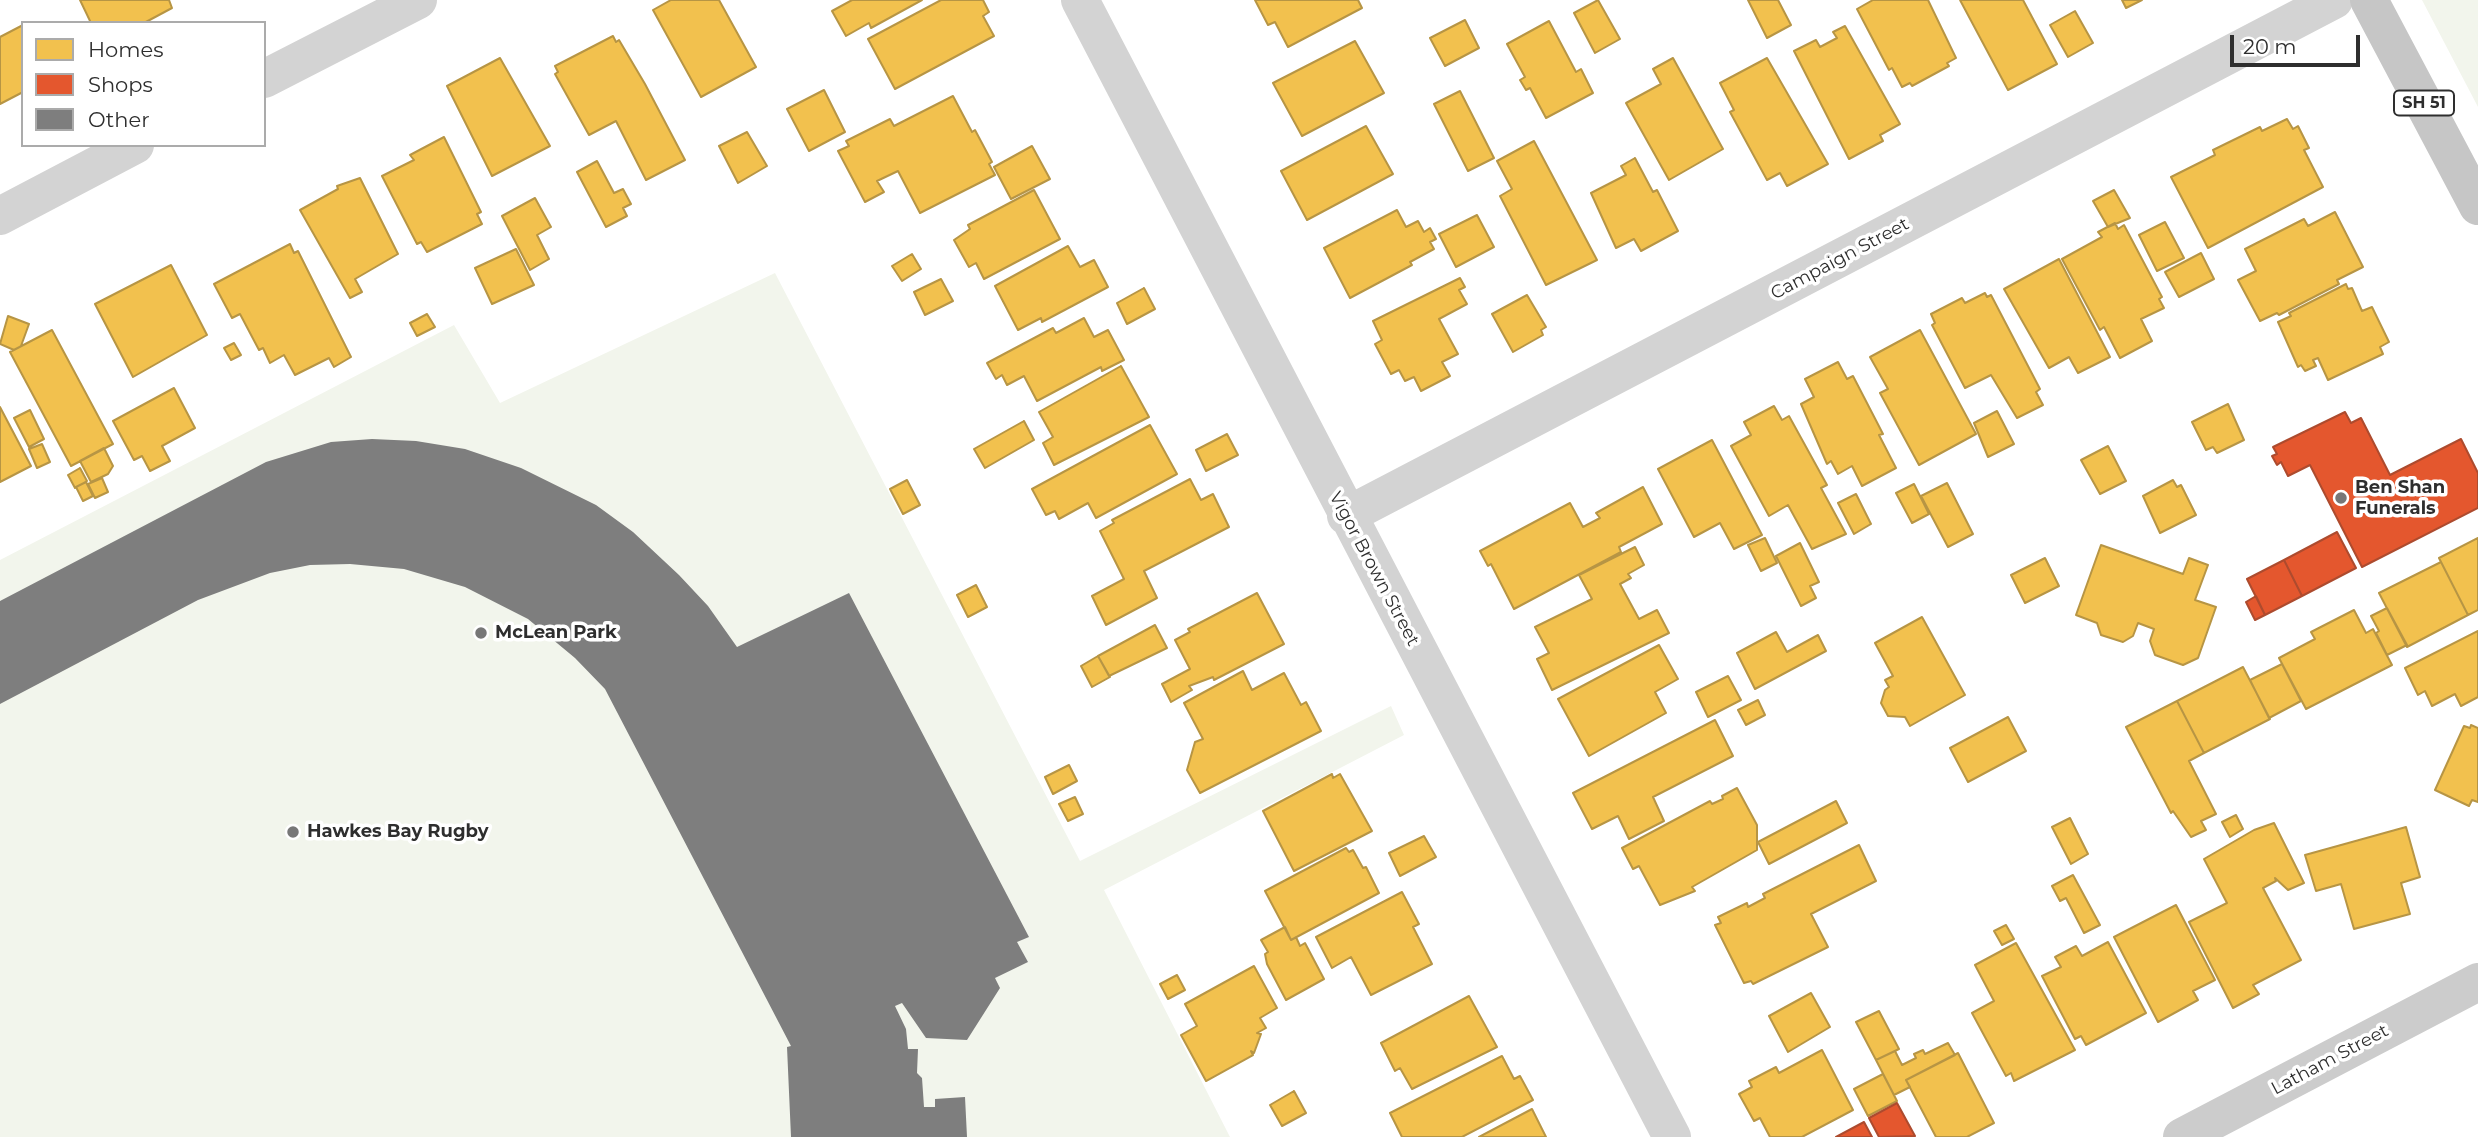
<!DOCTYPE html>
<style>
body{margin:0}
#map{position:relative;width:2478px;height:1137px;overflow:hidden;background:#fff;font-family:Montserrat,sans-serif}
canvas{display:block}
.legend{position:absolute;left:21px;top:21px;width:245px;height:126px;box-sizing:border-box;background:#fff;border:2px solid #ababab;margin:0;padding:9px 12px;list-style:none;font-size:21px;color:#2e2e2e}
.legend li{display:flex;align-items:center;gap:14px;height:35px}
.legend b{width:35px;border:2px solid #ababab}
.scale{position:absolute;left:2230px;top:35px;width:130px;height:32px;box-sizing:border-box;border:4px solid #2e2e2e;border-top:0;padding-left:9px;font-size:21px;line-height:24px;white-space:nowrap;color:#2e2e2e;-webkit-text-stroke:5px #fff;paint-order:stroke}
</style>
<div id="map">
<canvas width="2478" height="1137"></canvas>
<ul class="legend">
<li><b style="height:19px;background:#f2c14e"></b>Homes</li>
<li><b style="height:19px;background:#e4572e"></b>Shops</li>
<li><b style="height:19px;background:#7e7e7e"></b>Other</li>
</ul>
<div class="scale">20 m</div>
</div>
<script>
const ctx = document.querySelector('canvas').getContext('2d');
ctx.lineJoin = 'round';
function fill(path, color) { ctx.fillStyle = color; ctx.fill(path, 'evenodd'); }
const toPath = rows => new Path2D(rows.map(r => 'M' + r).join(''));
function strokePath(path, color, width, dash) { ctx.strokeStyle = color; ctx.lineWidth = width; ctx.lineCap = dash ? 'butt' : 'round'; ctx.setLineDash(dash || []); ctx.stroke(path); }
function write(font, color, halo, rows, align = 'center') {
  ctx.font = font + ' Montserrat,sans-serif'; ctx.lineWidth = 7; ctx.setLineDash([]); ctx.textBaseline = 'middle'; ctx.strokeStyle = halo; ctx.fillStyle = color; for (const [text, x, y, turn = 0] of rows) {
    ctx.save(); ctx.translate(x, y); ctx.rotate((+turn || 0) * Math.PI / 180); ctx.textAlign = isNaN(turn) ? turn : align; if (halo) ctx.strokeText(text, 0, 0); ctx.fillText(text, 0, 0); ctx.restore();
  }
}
const green = toPath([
 [2422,0,2478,0,2478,107],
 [775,273,1080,861,1391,706,1404,735,1104,890,1230,1137,0,1137,0,560,454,325,500,403]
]);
const homes = toPath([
 [80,0,169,0,172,8,144,23,91,23,80,0],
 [671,0,719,0,756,67,701,97,653,10,671,0],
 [852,0,922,0,871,28,869,23,846,36,832,11,852,0],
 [941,0,983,0,989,12,983,16,994,36,895,89,868,39,941,0],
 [1255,0,1358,0,1362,8,1288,47,1275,22,1268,25,1255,0],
 [1598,0,1620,39,1595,53,1574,13,1598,0],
 [1748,0,1778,0,1791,25,1767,38,1748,0],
 [1873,0,1928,0,1956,58,1947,63,1949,66,1912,86,1910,83,1902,87,1892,68,1889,70,1857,9,1873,0],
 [1960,0,2023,0,2057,64,2008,90,1960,0],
 [2122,0,2142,0,2126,8,2122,0],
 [2075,11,2093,43,2068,57,2050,25,2075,11],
 [1465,20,1479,48,1445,66,1430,38,1465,20],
 [1549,21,1576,72,1581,69,1593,93,1546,118,1530,88,1526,90,1520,80,1525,77,1507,44,1549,21],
 [23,25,23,92,0,104,0,37,23,25],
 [1845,26,1900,124,1880,135,1883,141,1849,159,1794,51,1816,40,1820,47,1837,38,1833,32,1845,26],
 [613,36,616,42,619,40,645,84,685,160,646,180,616,121,589,135,555,74,558,72,555,66,613,36],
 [1355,41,1384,93,1302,136,1273,83,1355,41],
 [500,58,550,146,492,176,447,86,500,58],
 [1673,58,1723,149,1669,180,1626,103,1661,84,1653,69,1673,58],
 [1767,58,1828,164,1787,186,1780,173,1767,180,1730,112,1734,110,1720,83,1767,58],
 [824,90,845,132,809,151,787,109,824,90],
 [1460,91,1494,158,1468,171,1434,104,1460,91],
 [953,96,972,132,975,130,992,162,989,164,995,175,920,213,898,171,877,181,884,192,865,202,838,151,849,146,846,141,890,119,894,126,953,96],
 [2287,119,2293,129,2298,126,2309,148,2304,150,2323,187,2208,248,2171,177,2215,155,2213,150,2260,127,2262,131,2287,119],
 [1366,126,1393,174,1307,220,1281,171,1366,126],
 [747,132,767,166,738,183,719,146,747,132],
 [444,137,481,212,477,214,482,224,427,252,421,242,417,244,382,176,414,160,410,155,444,137],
 [1534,141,1597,260,1546,285,1500,196,1512,189,1497,161,1534,141],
 [1032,146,1050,179,1011,199,994,167,1032,146],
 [1635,158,1653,192,1657,190,1678,231,1641,251,1634,239,1616,248,1591,193,1626,175,1621,166,1635,158],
 [597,161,614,193,623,189,631,204,623,208,627,216,606,227,577,172,597,161],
 [360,178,398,254,355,279,362,292,350,298,300,210,338,189,337,186,360,178],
 [1034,190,1060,239,984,279,976,263,969,267,954,240,970,229,968,225,1034,190],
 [2114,190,2130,218,2108,227,2093,201,2114,190],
 [535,198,551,227,537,235,549,259,530,270,502,216,535,198],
 [1397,210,1406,227,1418,221,1424,232,1430,228,1436,239,1430,242,1434,249,1410,262,1412,265,1350,298,1324,248,1397,210],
 [2335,212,2363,267,2337,280,2339,284,2279,315,2277,313,2260,321,2238,280,2256,271,2245,249,2304,219,2308,226,2335,212],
 [1477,215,1494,247,1456,267,1439,234,1477,215],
 [2165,222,2184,258,2157,271,2139,235,2165,222],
 [2115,223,2118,229,2124,225,2162,297,2159,299,2164,308,2141,319,2152,341,2120,358,2104,327,2100,330,2062,259,2102,237,2098,232,2115,223],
 [290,244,294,253,298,251,351,357,334,367,329,358,295,375,284,355,270,363,263,348,259,350,240,314,232,318,214,284,290,244],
 [1068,246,1080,267,1094,260,1108,287,1042,322,1041,318,1018,330,995,286,1068,246],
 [516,249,534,285,492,304,475,268,516,249],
 [2201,253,2214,279,2179,297,2165,272,2201,253],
 [912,254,921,269,902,281,892,266,912,254],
 [2059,259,2110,357,2078,373,2069,357,2049,368,2004,289,2059,259],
 [171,265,207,335,133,377,95,304,171,265],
 [1460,278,1465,287,1459,290,1467,304,1439,319,1458,354,1442,362,1450,376,1421,391,1414,377,1405,381,1399,370,1391,374,1375,344,1382,340,1373,321,1460,278],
 [941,279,953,301,925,315,914,292,941,279],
 [2346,284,2348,289,2352,288,2362,311,2372,307,2389,342,2380,347,2383,354,2328,380,2318,358,2313,360,2316,366,2305,371,2301,365,2298,367,2278,322,2291,316,2289,313,2346,284],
 [1144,288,1155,309,1127,324,1117,303,1144,288],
 [1985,293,1987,297,1991,295,2040,389,2036,392,2043,405,2017,418,1991,375,1965,388,1932,325,1935,323,1931,314,1962,298,1965,303,1985,293],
 [1527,295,1546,327,1541,330,1543,335,1513,352,1492,314,1527,295],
 [427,314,435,327,417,336,410,323,427,314],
 [8,316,29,324,21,346,14,350,0,344,8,316],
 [1084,318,1094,337,1108,330,1124,360,1102,371,1101,367,1037,401,1024,376,1007,385,1002,375,996,379,987,363,1053,328,1056,333,1084,318],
 [52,330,113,444,71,466,10,352,52,330],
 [1920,330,1976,434,1919,465,1880,393,1888,389,1870,357,1920,330],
 [234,343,241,355,231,360,224,348,234,343],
 [1838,362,1847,379,1853,376,1883,434,1879,435,1896,468,1862,486,1852,466,1838,474,1831,461,1827,464,1801,404,1814,397,1805,379,1838,362],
 [1121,366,1149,417,1054,465,1043,443,1053,437,1039,412,1121,366],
 [174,388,195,428,162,446,170,461,150,471,142,456,134,460,113,421,174,388],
 [2228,404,2244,440,2217,453,2213,447,2206,450,2192,422,2228,404],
 [1774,406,1782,420,1789,416,1827,485,1821,488,1846,534,1812,549,1788,505,1769,516,1731,446,1751,435,1744,422,1774,406],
 [0,407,31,466,0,482,0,407],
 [30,410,44,439,29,447,14,418,30,410],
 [1997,411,2014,444,1988,457,1974,423,1997,411],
 [1024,421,1034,440,985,468,974,449,1024,421],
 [1150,425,1177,474,1096,518,1088,503,1059,519,1055,511,1046,515,1032,489,1150,425],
 [1227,434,1238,455,1206,471,1196,450,1227,434],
 [1712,440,1762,535,1734,549,1720,523,1694,537,1658,469,1712,440],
 [42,444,50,462,37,468,29,449,42,444],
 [2108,446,2126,481,2100,494,2081,460,2108,446],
 [104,448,113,466,108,474,91,482,80,461,104,448],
 [80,468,87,481,75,488,68,475,80,468],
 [102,478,108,492,95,498,88,484,102,478],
 [1190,479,1201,500,1213,494,1229,527,1144,571,1157,598,1106,625,1092,596,1124,579,1100,531,1114,523,1112,520,1190,479],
 [907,480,920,505,903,514,890,489,907,480],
 [2173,480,2177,487,2181,485,2196,515,2160,533,2143,496,2173,480],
 [86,482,93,496,83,501,76,487,86,482],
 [1947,483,1973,534,1948,547,1921,496,1947,483],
 [1914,484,1929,514,1912,523,1896,493,1914,484],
 [1643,487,1662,524,1619,547,1621,552,1514,609,1491,564,1488,566,1480,551,1570,503,1583,527,1600,518,1596,513,1643,487],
 [1856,494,1871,524,1854,534,1838,503,1856,494],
 [1765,538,1777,563,1761,571,1748,545,1765,538],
 [2478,538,2478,610,2468,615,2439,558,2478,538],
 [1800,543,1819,582,1810,586,1816,598,1801,606,1776,556,1800,543],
 [2101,545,2183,574,2189,558,2208,565,2195,600,2216,607,2198,658,2183,665,2155,655,2150,641,2154,629,2138,623,2133,636,2123,642,2101,635,2097,623,2076,615,2101,545],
 [1635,547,1644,565,1628,574,1631,578,1620,584,1639,619,1657,610,1669,633,1552,690,1537,659,1549,653,1535,627,1592,599,1579,575,1635,547],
 [2045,558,2059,586,2025,603,2011,575,2045,558],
 [2441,562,2468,615,2407,647,2379,593,2441,562],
 [976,585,987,607,968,617,957,595,976,585],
 [1257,593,1284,644,1214,680,1213,677,1189,686,1192,690,1171,702,1162,684,1190,669,1175,640,1190,632,1188,629,1257,593],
 [2387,608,2407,645,2387,655,2376,633,2379,631,2371,616,2387,608],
 [2354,610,2366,633,2373,629,2392,665,2306,709,2279,658,2315,639,2311,632,2354,610],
 [1922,617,1965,695,1910,726,1905,717,1888,716,1881,703,1885,690,1889,687,1885,680,1893,676,1875,643,1922,617],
 [1155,625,1167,648,1109,676,1098,656,1155,625],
 [2478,631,2478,697,2461,706,2455,694,2432,706,2425,691,2418,695,2405,668,2478,631],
 [1776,632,1787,652,1818,635,1826,651,1755,689,1737,653,1776,632],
 [1659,645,1678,679,1655,692,1666,713,1589,756,1558,699,1659,645],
 [1098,656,1110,677,1092,687,1081,666,1098,656],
 [2282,664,2301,701,2269,718,2250,680,2282,664],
 [2243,667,2270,719,2204,753,2177,701,2243,667],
 [1243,671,1252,690,1284,673,1301,705,1306,702,1321,731,1200,793,1187,770,1195,742,1203,739,1184,703,1243,671],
 [1728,676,1741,700,1708,717,1696,692,1728,676],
 [1758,700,1765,715,1746,725,1738,710,1758,700],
 [2177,701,2204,753,2189,761,2216,814,2201,821,2206,830,2191,837,2173,811,2171,813,2126,727,2177,701],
 [2008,717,2026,751,1968,782,1950,748,2008,717],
 [1715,720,1733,756,1653,797,1664,821,1629,839,1618,816,1592,829,1573,793,1715,720],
 [2471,725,2478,728,2478,802,2472,800,2469,806,2435,790,2464,726,2470,728,2471,725],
 [1069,765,1077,781,1053,794,1045,777,1069,765],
 [1332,774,1333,778,1340,774,1372,831,1294,871,1263,811,1332,774],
 [1737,788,1757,825,1757,850,1692,887,1695,891,1660,905,1639,866,1633,869,1622,848,1710,801,1712,804,1723,799,1722,796,1737,788],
 [1075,797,1083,814,1068,821,1059,804,1075,797],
 [1836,801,1847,823,1769,864,1758,842,1836,801],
 [2236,815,2243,829,2230,837,2222,822,2236,815],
 [2070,818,2088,854,2071,864,2052,827,2070,818],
 [2274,823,2304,883,2288,890,2275,878,2276,881,2263,888,2301,960,2253,985,2259,994,2233,1008,2189,922,2227,903,2204,859,2254,830,2274,823],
 [2406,827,2420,877,2401,883,2410,914,2354,929,2341,884,2316,891,2305,855,2406,827],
 [1424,836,1436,857,1400,876,1389,853,1424,836],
 [1859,845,1876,881,1811,914,1828,947,1753,984,1751,981,1744,983,1715,925,1721,923,1718,917,1747,903,1748,907,1765,898,1763,894,1859,845],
 [1346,848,1349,852,1353,850,1363,868,1366,867,1379,893,1291,940,1265,891,1346,848],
 [2073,875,2100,925,2084,933,2066,898,2060,901,2052,886,2073,875],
 [1402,892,1419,924,1413,927,1432,964,1371,995,1351,957,1332,968,1316,937,1402,892],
 [2176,905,2215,980,2193,991,2198,1000,2158,1022,2114,937,2176,905],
 [2006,925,2014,939,2002,945,1994,931,2006,925],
 [1285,927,1291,940,1296,937,1300,946,1305,943,1324,979,1286,1000,1267,964,1265,954,1268,952,1261,940,1285,927],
 [2108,942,2146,1013,2086,1045,2081,1036,2075,1039,2042,976,2061,967,2055,957,2076,946,2082,956,2108,942],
 [2016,943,2075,1050,2014,1081,2011,1073,2006,1076,1972,1013,1994,1001,1975,965,2016,943],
 [1254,966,1277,1008,1260,1018,1266,1028,1257,1033,1261,1034,1254,1053,1251,1051,1253,1055,1206,1081,1181,1035,1197,1026,1185,1004,1254,966],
 [1177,975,1185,990,1168,999,1160,984,1177,975],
 [1811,993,1830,1027,1788,1052,1769,1016,1811,993],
 [1469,996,1497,1047,1412,1089,1400,1068,1395,1071,1381,1043,1469,996],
 [1879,1011,1899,1049,1876,1060,1856,1022,1879,1011],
 [1948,1043,1955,1055,1906,1080,1910,1087,1894,1095,1876,1060,1895,1051,1902,1065,1916,1058,1914,1054,1923,1050,1925,1054,1948,1043],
 [1822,1050,1853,1110,1802,1137,1770,1137,1760,1118,1754,1121,1739,1094,1752,1087,1749,1081,1776,1067,1779,1073,1822,1050],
 [1958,1053,1994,1123,1967,1137,1936,1137,1906,1080,1958,1053],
 [1502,1056,1514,1079,1520,1076,1533,1100,1462,1137,1402,1137,1390,1113,1502,1056],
 [1883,1074,1897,1101,1868,1116,1854,1089,1883,1074],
 [1294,1091,1306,1113,1282,1126,1270,1105,1294,1091],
 [1532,1109,1546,1137,1479,1137,1532,1109]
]);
const shops = toPath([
 [2345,412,2351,423,2361,418,2390,475,2461,439,2478,473,2478,508,2362,567,2310,465,2288,476,2281,462,2277,465,2272,456,2277,454,2273,447,2345,412],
 [2337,532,2356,568,2302,596,2284,560,2337,532],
 [2284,560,2302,596,2265,615,2247,579,2284,560],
 [2256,596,2265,615,2255,620,2246,602,2256,596],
 [1897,1103,1915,1136,1879,1137,1869,1118,1897,1103],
 [1864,1122,1872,1137,1836,1137,1864,1122]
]);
const building = toPath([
 [372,439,416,441,465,449,521,468,596,505,633,532,679,575,708,606,737,647,849,593,1029,937,1017,942,1028,962,995,978,1000,988,967,1040,926,1038,902,1003,895,1006,906,1029,908,1049,918,1049,917,1073,922,1078,924,1107,935,1107,935,1099,965,1097,967,1137,791,1137,787,1047,791,1046,605,689,575,658,528,619,465,587,404,569,350,564,310,565,270,573,198,600,0,704,0,601,266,462,331,442]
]);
const minor = toPath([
 [1080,0,1672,1137],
 [264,79,418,0],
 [0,216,135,145],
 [1346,516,2334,0]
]);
const secondary = toPath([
 [2182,1137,2478,982]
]);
const primary = toPath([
 [2369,0,2478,206]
]);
const markers = [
 [2341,498,7,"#777"],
 [481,633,7,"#777"],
 [293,832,7,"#777"]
];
const shields = [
 [2424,103,60]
];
const shieldNames = [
 ["SH 51",2424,103]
];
const streetNames = [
 ["Campaign Street",1840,259,-28],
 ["Vigor Brown Street",1374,569,62],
 ["Latham Street",2330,1060,-28]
];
const poiNames = [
 ["Ben Shan",2355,488],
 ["Funerals",2355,509],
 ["McLean Park",495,633],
 ["Hawkes Bay Rugby",307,832]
];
fill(green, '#f2f5ec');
fill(homes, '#f2c14e');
strokePath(homes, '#b79544', 2);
fill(shops, '#e4572e');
strokePath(shops, '#ad4b2e', 2);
fill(building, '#7e7e7e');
strokePath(minor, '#d3d3d3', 38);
strokePath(secondary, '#ccc', 38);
strokePath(primary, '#c6c6c6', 38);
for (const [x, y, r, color] of markers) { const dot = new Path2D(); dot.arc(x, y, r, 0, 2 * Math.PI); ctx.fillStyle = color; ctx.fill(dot); strokePath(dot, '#fff', 2.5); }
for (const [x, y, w] of shields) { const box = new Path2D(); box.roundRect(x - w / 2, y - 12.5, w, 25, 5); ctx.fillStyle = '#fff'; ctx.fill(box); strokePath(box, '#2e2e2e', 2); }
write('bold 16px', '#2e2e2e', null, shieldNames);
write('18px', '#2e2e2e', '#fff', streetNames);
write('bold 18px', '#2e2e2e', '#fff', poiNames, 'left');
</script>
